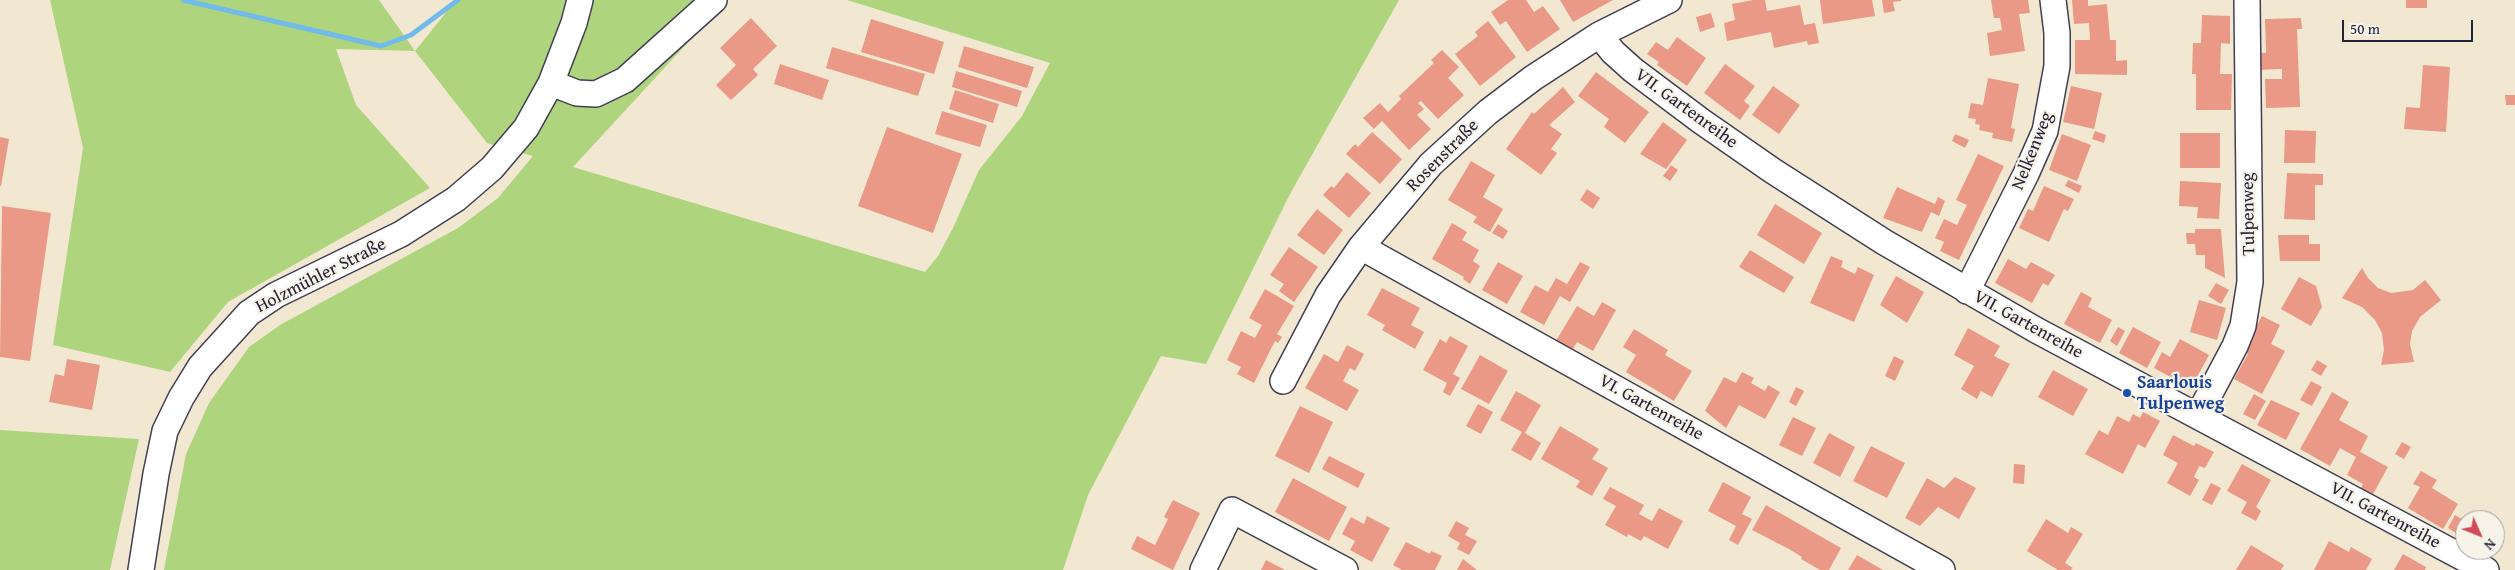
<!DOCTYPE html>
<meta charset="utf-8">
<style>
body{margin:0}
#map{position:relative;width:2515px;height:570px;overflow:hidden;background:#f2e8d2;font-family:"Gentium Book Plus",serif}
canvas{display:block}
.north{position:absolute;left:2455px;top:510px;width:50px;height:50px;box-sizing:border-box;background:#f7f3e8;border:1px solid #a29fa3;border-radius:50%;rotate:134deg;font-size:14px;font-weight:700;line-height:20px;text-align:center;color:#22223b}
.north::after{content:'';display:block;margin:auto;width:18px;height:22px;background:#d1495b;clip-path:polygon(50% 0,100% 100%,50% 72%,0 100%)}
.scale{position:absolute;left:2342px;top:20px;width:131px;height:22px;box-sizing:border-box;border:2px solid #22223b;border-top:0;padding-left:6px;font-size:15px;line-height:18px;white-space:nowrap;color:#22223b;-webkit-text-stroke:4px #f7f3e8;paint-order:stroke}
</style>
<div id="map">
<canvas width="2515" height="570"></canvas>
<div class="north">N</div>
<div class="scale">50 m</div>
</div>
<script>
const ctx = document.querySelector('canvas').getContext('2d');
ctx.lineJoin = 'round';
function fill(path, color) { ctx.fillStyle = color; ctx.fill(path, 'evenodd'); }
const toPath = rows => new Path2D(rows.map(r => 'M' + r).join(''));
function strokePath(path, color, width, dash) { ctx.strokeStyle = color; ctx.lineWidth = width; ctx.lineCap = dash ? 'butt' : 'round'; ctx.setLineDash(dash || []); ctx.stroke(path); }
function write(font, color, halo, rows, align = 'center') {
  ctx.font = font + ' "Gentium Book Plus",serif'; ctx.lineWidth = 4.5; ctx.setLineDash([]); ctx.textBaseline = 'middle'; ctx.strokeStyle = halo; ctx.fillStyle = color; for (const [text, x, y, turn = 0] of rows) {
    ctx.save(); ctx.translate(x, y); ctx.rotate((+turn || 0) * Math.PI / 180); ctx.textAlign = isNaN(turn) ? turn : align; if (halo) ctx.strokeText(text, 0, 0); ctx.fillText(text, 0, 0); ctx.restore();
  }
}
const green = toPath([
 [50,0,379,0,415,51,456,0,727,0,573,167,925,272,938,256,953,228,979,170,1022,116,1050,63,847,0,1399,0,1290,194,1206,364,1161,356,1088,495,1063,570,164,570,186,454,209,403,249,347,280,325,458,228,498,198,533,156,487,143,415,51,336,49,356,105,430,188,228,302,170,372,53,345,83,148],
 [0,430,139,439,110,570,0,570]
]);
const stream = toPath([
 [183,0,381,46,411,35,458,0]
]);
const building = toPath([
 [1508,0,1526,0,1534,12,1543,6,1560,29,1527,52,1506,21,1500,25,1491,12],
 [1560,0,1613,0,1573,22],
 [1753,0,1765,0,1767,11,1800,5,1804,25,1815,23,1819,43,1808,45,1807,41,1774,48,1771,32,1727,41,1724,23,1735,20,1732,4],
 [1820,0,1872,0,1875,16,1823,24],
 [1882,0,1901,0,1901,1,1893,2,1895,11,1884,13],
 [1991,0,2028,0,2030,13,2019,14,2025,51,1990,56,1987,33,2002,30,2000,18,1994,18],
 [2072,0,2088,0,2088,6,2107,4,2110,40,2116,40,2116,61,2127,60,2127,75,2075,74,2075,40,2090,40,2089,23,2074,24],
 [2406,0,2427,0,2427,8,2406,8],
 [1711,13,1715,27,1700,32,1696,17],
 [2202,15,2230,16,2230,44,2221,43,2220,74,2232,74,2231,110,2196,110,2196,74,2192,74,2193,43,2201,43],
 [751,18,777,46,753,69,758,75,731,100,716,85,736,65,720,48],
 [2301,18,2302,29,2297,29,2300,107,2266,108,2265,79,2282,79,2282,69,2256,70,2255,53,2266,53,2265,19],
 [871,19,944,42,934,74,861,52],
 [1488,21,1516,57,1480,86,1455,54,1478,36,1475,32],
 [1677,37,1706,58,1687,86,1657,65,1659,62,1647,54,1656,42,1668,50],
 [964,46,1034,67,1027,88,958,67],
 [832,47,925,74,918,96,826,68],
 [1442,50,1459,67,1448,78,1464,95,1438,119,1421,101,1418,103,1424,109,1417,115,1431,129,1409,150,1382,121,1374,129,1363,118,1380,103,1388,112,1401,99,1399,96,1434,63,1431,60],
 [780,64,829,80,822,100,774,84],
 [1725,64,1755,86,1744,101,1750,106,1740,120,1704,93],
 [2423,65,2450,67,2446,132,2404,129,2406,107,2420,108],
 [956,71,1022,91,1017,107,952,87],
 [1596,72,1649,112,1625,143,1604,127,1609,119,1578,96],
 [1988,78,2019,84,2011,128,2015,129,2012,142,1992,138,1993,133,1979,130,1980,125,1975,124,1976,119,1968,118,1971,103,1983,105],
 [1773,86,1800,105,1779,134,1752,115],
 [2071,86,2102,93,2094,129,2063,122],
 [1563,87,1575,102,1549,125,1562,134,1551,149,1557,153,1541,175,1506,149,1532,112,1534,114],
 [955,90,999,104,993,123,949,109],
 [2505,95,2515,95,2515,105,2506,105],
 [942,111,987,125,980,147,935,134],
 [1663,122,1687,140,1666,169,1640,154],
 [887,127,962,154,933,233,858,206],
 [2285,130,2316,131,2315,163,2284,163],
 [2095,131,2106,135,2104,143,2092,139],
 [1372,132,1402,159,1380,184,1346,154,1355,144,1358,147],
 [2180,133,2220,133,2220,168,2180,168],
 [1955,134,1969,140,1965,148,1952,141],
 [2062,134,2091,145,2077,181,2049,170],
 [0,137,9,139,1,186,0,186],
 [1978,154,2004,166,1959,260,1940,251,1944,242,1935,238,1944,219,1957,225,1967,205,1956,200],
 [1471,161,1495,175,1483,197,1503,209,1490,232,1473,222,1477,217,1448,200],
 [1671,165,1678,170,1670,181,1663,176],
 [1347,172,1371,193,1349,218,1323,195,1331,186,1334,188],
 [2287,173,2323,174,2323,185,2315,185,2315,220,2284,219],
 [2068,180,2082,186,2079,193,2065,186],
 [2180,181,2221,183,2219,219,2197,218,2198,207,2179,206],
 [2044,186,2074,199,2068,211,2064,209,2049,242,2019,228,2028,209,2033,211],
 [1897,187,1935,204,1938,197,1945,201,1939,216,1931,212,1922,232,1883,218],
 [1587,189,1600,198,1593,209,1580,200],
 [1775,204,1822,233,1804,264,1757,235],
 [2,206,51,213,30,361,0,357],
 [1317,209,1343,230,1324,255,1297,235],
 [1452,223,1467,232,1462,240,1479,250,1473,261,1480,266,1470,284,1463,279,1464,277,1432,259],
 [1498,224,1508,231,1503,239,1492,233],
 [2195,229,2221,229,2225,278,2205,268,2205,255,2196,255,2195,244,2187,244,2186,233,2195,233],
 [2278,235,2309,235,2309,244,2320,244,2320,261,2280,261],
 [1289,247,1318,267,1294,302,1279,291,1284,284,1270,275],
 [1750,250,1794,277,1784,293,1739,267],
 [1831,256,1843,261,1841,267,1855,274,1858,267,1874,275,1854,322,1810,303],
 [2008,259,2026,269,2031,262,2055,275,2048,286,2043,283,2032,303,1995,283],
 [1498,262,1523,276,1507,304,1482,290],
 [1580,262,1590,267,1570,302,1560,296,1544,325,1520,312,1535,285,1548,292,1556,278,1567,284],
 [2362,268,2368,278,2378,288,2391,293,2413,290,2425,280,2441,300,2420,317,2412,331,2410,344,2414,362,2381,365,2384,350,2382,333,2375,320,2362,307,2342,298],
 [1896,276,1924,292,1907,323,1880,305],
 [2299,277,2316,286,2322,307,2311,326,2281,309],
 [2216,283,2229,290,2221,304,2208,296],
 [1382,288,1420,308,1411,325,1424,332,1415,349,1382,330,1385,325,1367,315],
 [1265,289,1294,306,1277,334,1282,337,1278,343,1275,341,1254,383,1237,374,1241,367,1227,360,1241,331,1255,338,1262,325,1249,318],
 [2081,292,2092,298,2088,307,2112,320,2100,343,2064,324],
 [2199,300,2226,308,2217,340,2190,332],
 [1602,302,1616,310,1593,351,1577,342,1570,354,1554,344,1577,306,1594,316],
 [2262,316,2280,325,2271,344,2285,351,2262,394,2234,379,2248,354,2243,351],
 [2118,327,2125,331,2117,346,2110,341],
 [2133,327,2161,342,2147,368,2119,353],
 [1968,328,2000,346,1994,356,2010,364,1992,397,1981,391,1977,399,1961,389,1974,366,1954,355],
 [1634,329,1668,350,1665,355,1692,371,1674,401,1626,372,1636,355,1623,347],
 [1450,336,1468,346,1453,374,1460,378,1450,396,1443,392,1447,383,1423,370,1440,339,1446,343],
 [2180,339,2209,355,2191,388,2154,368,2162,352,2170,357],
 [1347,345,1364,354,1355,371,1350,368,1343,381,1359,390,1347,411,1305,388,1324,354,1338,362],
 [1480,355,1508,371,1489,404,1461,389],
 [1894,356,1904,361,1895,381,1885,376],
 [67,359,100,365,92,410,49,402,55,374,64,376],
 [2317,360,2327,366,2321,376,2311,370],
 [2053,370,2088,389,2073,416,2038,397],
 [1742,372,1754,378,1751,383,1765,391,1768,385,1780,392,1765,419,1739,405,1726,428,1705,411,1724,377,1736,383],
 [2311,381,2322,387,2312,406,2300,400],
 [1796,387,1804,391,1796,406,1789,402],
 [1516,391,1541,405,1525,433,1541,443,1531,461,1511,450,1522,432,1500,420],
 [2332,392,2349,402,2339,420,2368,436,2360,452,2388,467,2373,494,2361,488,2363,484,2347,475,2356,457,2340,448,2330,466,2300,449],
 [2254,394,2266,401,2255,420,2243,414],
 [2271,400,2300,413,2286,440,2257,425],
 [1478,404,1493,412,1481,434,1466,426],
 [1300,406,1333,422,1309,473,1275,456],
 [2143,412,2160,421,2145,448,2138,444,2123,474,2085,454,2099,430,2108,435,2117,416,2129,422,2133,414,2140,418],
 [1793,417,1816,428,1802,456,1779,445],
 [1560,426,1599,449,1592,459,1608,468,1592,496,1576,487,1580,481,1541,459],
 [1829,433,1855,447,1840,477,1813,463],
 [2173,435,2194,446,2196,443,2214,452,2205,468,2199,466,2194,477,2199,480,2190,496,2167,483,2178,463,2163,455],
 [2402,442,2411,447,2404,459,2395,454],
 [1871,446,1905,463,1887,498,1853,481],
 [1329,456,1365,474,1358,488,1322,469],
 [2014,464,2025,465,2024,484,2013,483],
 [2242,464,2271,480,2256,507,2261,511,2256,521,2241,513,2247,502,2227,491],
 [2421,471,2437,480,2432,488,2458,504,2443,529,2408,508,2420,487,2413,484],
 [1955,477,1976,488,1959,519,1938,507,1920,526,1905,518,1927,478,1944,488],
 [1293,478,1347,507,1329,541,1275,512],
 [1723,482,1751,497,1742,514,1752,519,1738,545,1729,540,1736,526,1708,511],
 [2211,483,2221,488,2212,505,2202,500],
 [1610,487,1644,505,1639,514,1652,521,1659,508,1683,521,1668,549,1644,536,1641,541,1628,534,1627,537,1605,525,1616,506,1603,499],
 [1173,500,1200,513,1173,570,1131,549,1137,536,1155,545,1168,519,1164,517],
 [1766,505,1841,548,1829,570,1820,570,1801,559,1802,557,1789,549,1752,530],
 [2455,515,2465,521,2464,538,2448,528],
 [1367,516,1390,528,1372,562,1350,550,1355,541,1342,534,1351,517,1364,524],
 [2046,519,2068,533,2071,527,2083,534,2065,563,2073,568,2071,570,2058,570,2027,551],
 [1456,521,1469,528,1465,535,1477,541,1469,555,1457,549,1460,543,1448,536],
 [2329,541,2349,552,2351,547,2372,559,2366,570,2314,570],
 [1406,542,1430,554,1431,551,1442,556,1435,570,1402,570,1393,565],
 [2251,545,2284,565,2281,570,2236,570],
 [2403,554,2426,567,2425,570,2394,570],
 [1857,555,1883,570,1848,570],
 [1463,559,1477,570,1457,570],
 [1266,560,1285,570,1261,570]
]);
const minor = toPath([
 [1599,35,1613,52,1633,70,1701,121,1773,171,1884,242,2036,330,2486,570],
 [551,83,577,93,596,94,625,80,714,0],
 [1361,247,1942,570],
 [1967,291,2026,174,2045,131,2057,66,2057,33,2053,0],
 [1283,381,1328,295,1361,247,1431,164,1488,112,1533,78,1599,35,1669,0],
 [2198,416,2235,346,2243,326,2250,282,2247,0],
 [141,570,156,474,165,431,181,398,200,367,249,313,276,295,401,234,456,199,492,168,526,128,551,83,574,23,580,0],
 [1203,570,1232,510,1345,570]
]);
const markers = [
 [2127,393,5,"#1a4fb4"]
];
const streetNames = [
 ["VII. Gartenreihe",1686,109,36],
 ["Nelkenweg",2033,151,-68],
 ["Rosenstraße",1443,156,-45],
 ["Tulpenweg",2249,214,-91],
 ["Holzmühler Straße",321,276,-27],
 ["VII. Gartenreihe",2028,325,29],
 ["VI. Gartenreihe",1651,408,29],
 ["VII. Gartenreihe",2385,516,28]
];
const transitNames = [
 ["Saarlouis",2137,383],
 ["Tulpenweg",2137,404]
];
fill(green, '#aed47e');
strokePath(stream, '#71bae9', 5);
fill(building, '#e99986');
strokePath(minor, '#414052', 28);
strokePath(minor, '#fff', 25);
for (const [x, y, r, color] of markers) { const dot = new Path2D(); dot.arc(x, y, r, 0, 2 * Math.PI); ctx.fillStyle = color; ctx.fill(dot); strokePath(dot, '#f7f3e8', 2); }
write('18px', '#22223b', '#f7f3e8', streetNames);
write('bold 18px', '#164399', '#f7f3e8', transitNames, 'left');
</script>
